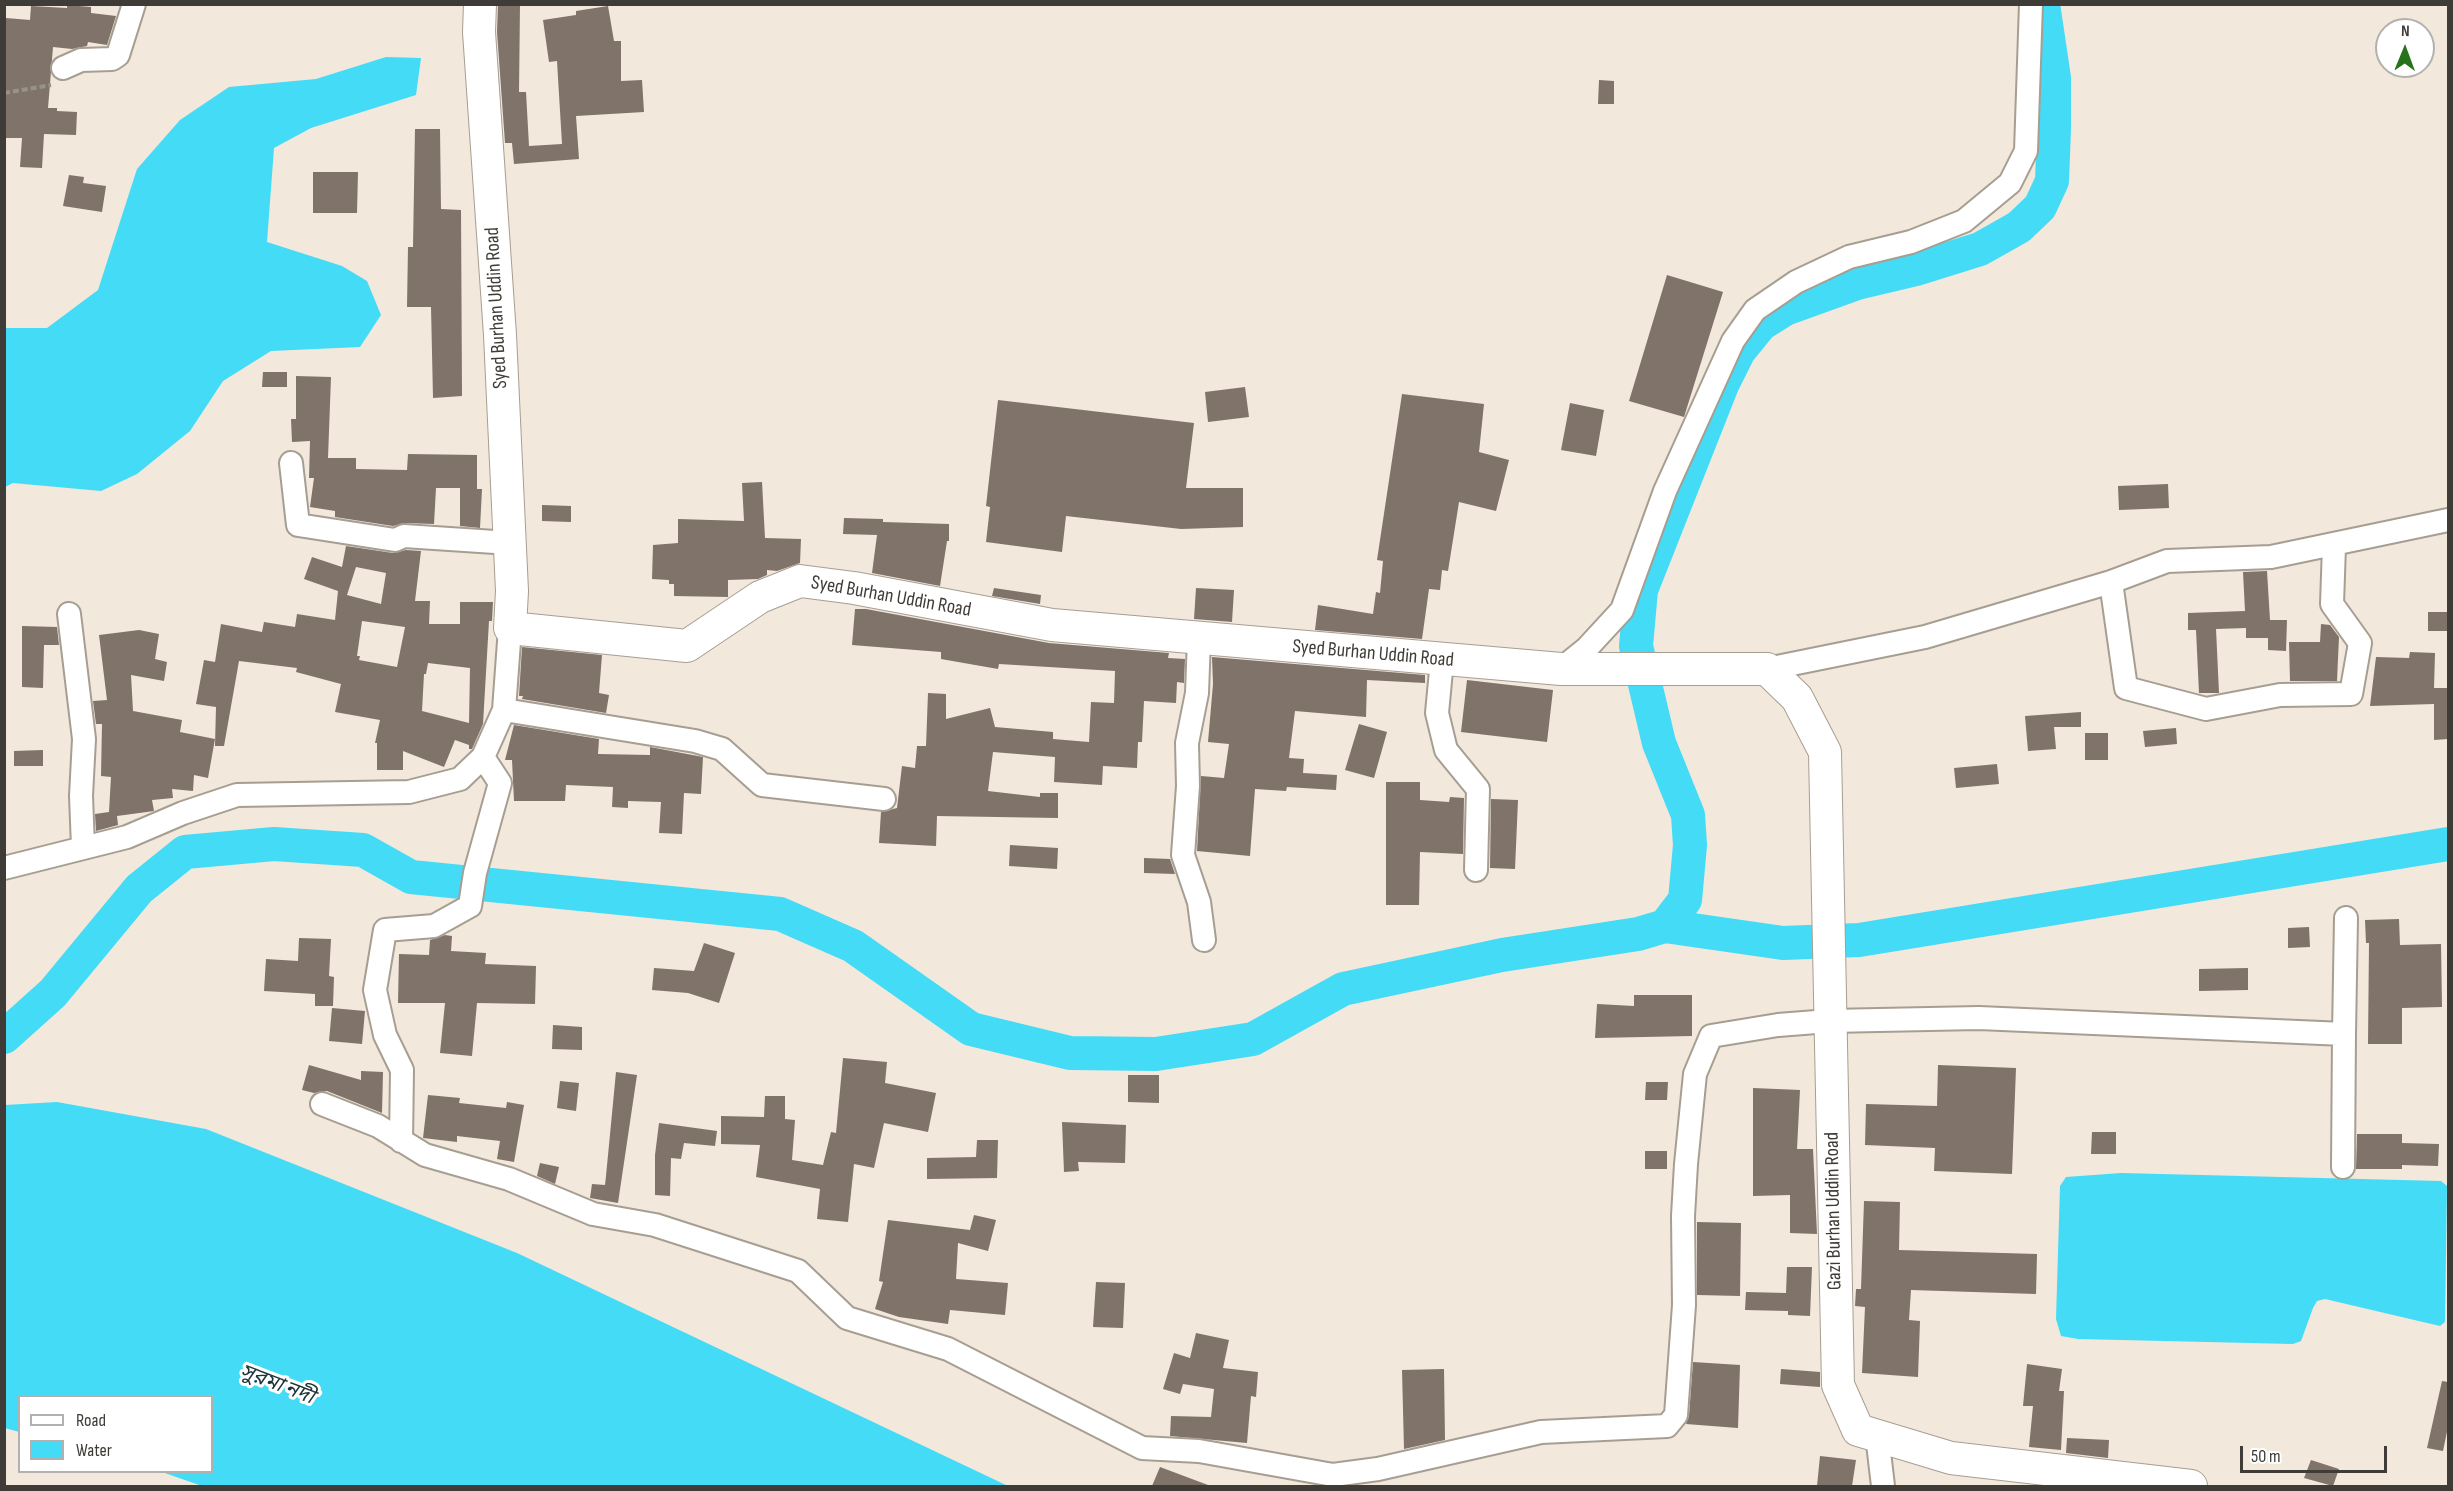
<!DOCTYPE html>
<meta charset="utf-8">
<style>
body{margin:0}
#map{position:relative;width:2453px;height:1491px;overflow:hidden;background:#f2e8db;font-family:"Sofia Sans Condensed",sans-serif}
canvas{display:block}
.frame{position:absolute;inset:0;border:6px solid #3f3b36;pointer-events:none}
.legend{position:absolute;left:18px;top:1395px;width:195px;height:78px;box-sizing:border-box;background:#fff;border:2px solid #b2b1af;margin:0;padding:8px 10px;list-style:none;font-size:18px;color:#3f3b36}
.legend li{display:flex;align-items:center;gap:12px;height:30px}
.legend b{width:30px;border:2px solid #b2b1af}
.north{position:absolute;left:2375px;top:18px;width:60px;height:60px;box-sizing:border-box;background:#fff;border:2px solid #b2b1af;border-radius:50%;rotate:1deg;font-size:16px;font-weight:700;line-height:24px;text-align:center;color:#3f3b36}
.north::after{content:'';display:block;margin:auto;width:21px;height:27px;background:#267319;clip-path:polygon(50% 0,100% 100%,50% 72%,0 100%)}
.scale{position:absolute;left:2240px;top:1446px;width:147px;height:27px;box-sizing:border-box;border:3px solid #3f3b36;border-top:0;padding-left:8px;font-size:18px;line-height:21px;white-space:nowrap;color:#3f3b36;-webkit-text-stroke:4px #fff;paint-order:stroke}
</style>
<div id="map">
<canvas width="2453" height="1491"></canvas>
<div class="frame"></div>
<ul class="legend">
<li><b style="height:8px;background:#fff"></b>Road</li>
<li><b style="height:16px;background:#43dbf6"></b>Water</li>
</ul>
<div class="north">N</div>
<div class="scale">50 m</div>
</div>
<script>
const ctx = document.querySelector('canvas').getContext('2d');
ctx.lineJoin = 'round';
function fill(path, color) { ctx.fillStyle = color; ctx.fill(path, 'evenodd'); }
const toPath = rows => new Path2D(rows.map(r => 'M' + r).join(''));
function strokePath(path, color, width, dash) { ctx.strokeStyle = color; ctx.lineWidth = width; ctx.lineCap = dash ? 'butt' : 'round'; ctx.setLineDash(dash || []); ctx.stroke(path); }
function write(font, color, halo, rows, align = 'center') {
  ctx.font = font + ' "Sofia Sans Condensed","Noto Sans Bengali",sans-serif'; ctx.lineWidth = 6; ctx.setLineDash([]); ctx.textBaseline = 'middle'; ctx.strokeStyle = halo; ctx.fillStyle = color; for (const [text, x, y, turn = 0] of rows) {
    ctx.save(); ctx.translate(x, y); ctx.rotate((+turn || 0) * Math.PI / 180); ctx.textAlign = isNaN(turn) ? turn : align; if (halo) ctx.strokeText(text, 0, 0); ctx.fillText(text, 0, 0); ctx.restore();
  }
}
const water = toPath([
 [386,57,421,58,416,95,311,128,274,148,267,242,342,266,367,281,381,315,360,347,271,351,223,381,190,431,137,474,101,491,13,483,5,487,5,328,47,328,98,290,137,169,180,120,229,87,316,79],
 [57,1102,206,1129,517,1253,1008,1486,202,1486,162,1472,212,1472,212,1396,20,1396,19,1432,5,1428,5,1105],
 [2121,1173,2441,1181,2447,1186,2445,1322,2440,1326,2325,1299,2317,1301,2313,1308,2301,1341,2293,1344,2078,1339,2061,1336,2056,1319,2060,1186,2066,1177]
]);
const river = toPath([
 [1665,926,1783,943,1859,940,2448,844],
 [4,1037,53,993,139,889,185,852,274,844,363,850,411,877,780,914,853,946,971,1029,1070,1053,1156,1054,1253,1039,1343,989,1502,955,1638,934,1665,926,1685,900,1690,845,1688,815,1659,743,1636,646,1641,590,1722,385,1739,351,1761,324,1785,309,1857,283,1916,269,1980,249,2019,227,2040,207,2052,181,2054,129,2054,78,2043,4]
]);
const building = toPath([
 [498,4,520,4,519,92,526,92,529,146,562,144,557,61,549,62,543,20,576,15,576,11,608,6,614,41,621,41,621,81,642,80,644,112,576,116,579,159,514,164,512,143,505,143,497,32],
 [67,5,91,7,91,13,116,16,107,45,88,42,87,46,72,49,53,47,48,108,57,108,57,111,77,112,76,135,44,134,42,168,20,167,22,138,4,138,6,18,30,20,31,6,67,8],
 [1599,80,1614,81,1614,104,1598,104],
 [415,129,440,129,441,209,461,210,462,396,433,398,431,307,407,307,408,247,413,247],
 [313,172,358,172,357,213,313,213],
 [69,175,84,177,83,183,106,186,102,212,63,206],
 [1667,275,1723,292,1684,417,1629,401],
 [263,372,287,372,287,387,262,387],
 [296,376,331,377,328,458,356,458,356,469,407,470,408,454,477,455,477,489,482,489,480,528,460,526,460,488,436,488,434,524,405,523,393,526,335,517,335,511,310,507,314,478,309,478,310,441,292,442,291,419,296,419],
 [1245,387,1249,417,1208,422,1205,392],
 [1402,394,1484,404,1479,452,1509,460,1496,511,1459,502,1448,571,1442,570,1440,590,1429,589,1422,639,1315,630,1318,605,1373,614,1376,592,1380,593,1383,561,1377,560],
 [998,400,1194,423,1186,488,1243,488,1243,527,1181,529,1066,516,1062,552,986,542,990,507,986,506],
 [1570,403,1604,410,1596,456,1561,450],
 [762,482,765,538,801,539,800,563,777,571,767,570,767,575,758,579,728,580,728,597,674,596,674,584,669,584,669,580,652,579,653,545,678,543,678,519,744,521,742,483],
 [2168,484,2169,508,2119,510,2118,486],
 [542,505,571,506,571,522,542,521],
 [844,518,883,519,883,522,949,524,949,541,947,541,940,586,872,573,877,535,843,534],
 [346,546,393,553,406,550,421,551,415,601,430,601,429,624,460,624,460,602,493,602,492,621,489,621,483,724,472,749,469,749,469,745,455,740,444,767,403,751,403,770,377,770,377,743,375,743,380,720,335,712,341,684,296,672,297,668,239,661,224,746,215,746,216,707,196,704,204,660,215,662,221,624,262,632,264,622,295,627,297,614,335,620,338,591,304,579,312,557,342,567],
 [356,567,386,573,381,604,347,595],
 [362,621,405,627,397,667,359,660,360,656,357,656],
 [428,663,470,668,469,723,422,711,424,674,426,674],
 [2267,571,2270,620,2287,620,2286,651,2268,650,2268,638,2246,638,2246,628,2216,629,2219,693,2199,693,2196,630,2188,630,2188,613,2245,611,2243,572],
 [994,588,1041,595,1040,604,992,596],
 [1196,588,1234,590,1232,622,1194,619],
 [855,609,866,609,1049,643,1169,653,1168,658,1185,659,1184,683,1177,682,1176,703,1144,701,1142,742,1138,742,1137,768,1103,766,1102,785,1054,782,1055,757,993,752,988,791,1040,797,1040,793,1058,793,1058,818,937,816,936,846,879,843,881,812,897,808,902,766,915,768,917,746,926,746,928,693,946,694,946,719,990,708,995,727,1053,732,1053,739,1089,742,1091,702,1114,703,1115,671,999,664,998,669,941,659,941,652,852,645],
 [2428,612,2447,612,2448,631,2428,631],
 [2321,624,2330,625,2339,637,2337,681,2290,681,2289,642,2320,642],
 [22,626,57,627,59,645,44,645,43,688,22,687],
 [139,630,159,634,155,659,167,662,164,681,131,675,133,711,182,720,180,732,215,739,208,778,194,775,193,791,172,789,173,798,152,800,154,811,117,816,118,825,96,831,95,814,109,812,111,777,101,776,102,724,96,724,93,701,107,700,99,635],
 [522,647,602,655,599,693,609,695,606,713,522,699,523,696,519,696],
 [2410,652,2435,653,2434,688,2448,688,2448,739,2434,740,2434,704,2370,706,2376,657,2409,658],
 [1212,657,1425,675,1425,683,1367,680,1366,717,1295,711,1289,758,1304,759,1303,773,1337,775,1336,790,1287,787,1286,791,1255,789,1250,856,1197,851,1201,776,1224,778,1229,744,1208,742,1213,684],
 [1467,680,1553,690,1547,742,1461,732],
 [2081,712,2081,727,2054,727,2056,749,2028,751,2025,716],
 [1359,724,1387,732,1374,778,1345,770],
 [514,725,599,739,598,754,650,755,650,747,703,757,701,794,684,793,682,834,659,833,661,802,628,801,628,808,612,807,613,787,566,785,565,801,514,801,512,760,505,760],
 [2176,728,2177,744,2145,747,2143,731],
 [2085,733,2108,733,2108,760,2085,760],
 [43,750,43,766,14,766,14,751],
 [1997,764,1999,784,1956,788,1954,768],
 [1386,782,1420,782,1420,800,1449,802,1450,797,1464,798,1463,854,1420,852,1419,905,1386,905],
 [1491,799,1518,800,1515,869,1490,868],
 [1010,845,1058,848,1057,869,1009,866],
 [1144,858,1170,859,1175,874,1144,873],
 [2399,919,2400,945,2441,944,2442,1007,2402,1008,2402,1044,2368,1044,2369,943,2366,943,2365,920],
 [2309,927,2310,947,2288,948,2288,928],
 [445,935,452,936,451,951,486,953,485,964,536,966,535,1004,477,1003,472,1056,440,1053,445,1003,398,1003,399,954,429,955,430,940],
 [299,938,331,939,329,976,334,977,333,1006,315,1006,315,994,264,991,266,959,298,961],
 [704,943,735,953,719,1003,688,993,652,990,654,968,694,971],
 [2248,968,2248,990,2199,991,2199,969],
 [1634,995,1692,995,1692,1036,1595,1038,1597,1004,1634,1006],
 [332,1008,365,1011,362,1044,329,1041],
 [553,1025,582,1027,582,1050,552,1049],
 [843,1058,887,1062,885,1083,936,1093,928,1132,884,1123,874,1168,854,1164,848,1222,817,1219,820,1189,756,1177,760,1145,721,1144,721,1116,764,1117,765,1096,785,1096,785,1119,795,1120,792,1160,823,1165,831,1132,836,1133],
 [309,1065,361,1080,361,1071,383,1072,382,1113,327,1091,314,1093,302,1090],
 [1938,1065,2016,1068,2012,1174,1934,1171,1935,1148,1865,1145,1866,1104,1937,1106],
 [616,1072,637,1075,618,1203,590,1198,592,1184,605,1185,606,1176],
 [1128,1075,1159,1075,1159,1103,1128,1102],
 [560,1081,579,1083,576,1111,557,1108],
 [1646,1082,1668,1082,1667,1100,1645,1100],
 [1753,1088,1800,1090,1797,1149,1813,1149,1817,1234,1790,1233,1790,1195,1753,1196],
 [428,1095,460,1098,459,1103,506,1108,507,1102,524,1105,514,1162,497,1159,500,1141,457,1136,457,1142,423,1138],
 [1062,1122,1126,1125,1125,1163,1078,1162,1079,1171,1064,1172],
 [659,1123,717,1131,715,1146,684,1143,681,1159,671,1158,670,1196,655,1195,655,1155],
 [2092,1132,2116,1132,2116,1154,2091,1154],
 [2357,1134,2402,1134,2402,1143,2439,1144,2438,1166,2402,1165,2402,1169,2356,1169],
 [977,1140,998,1140,997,1178,927,1179,927,1158,976,1157],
 [1645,1151,1667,1151,1667,1169,1645,1169],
 [540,1163,559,1167,555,1184,537,1176],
 [1864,1201,1900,1202,1899,1250,2037,1254,2036,1294,1911,1290,1909,1320,1920,1321,1918,1377,1862,1373,1865,1307,1855,1306,1856,1289,1861,1289],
 [974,1215,996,1220,988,1251,958,1243,956,1279,1008,1283,1005,1315,950,1310,948,1324,899,1317,875,1309,883,1282,879,1281,888,1220,970,1230],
 [1697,1222,1741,1223,1740,1296,1697,1295],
 [1787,1267,1812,1267,1810,1316,1788,1315,1788,1311,1745,1310,1746,1292,1786,1293],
 [1096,1282,1125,1283,1123,1328,1093,1327],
 [1196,1333,1229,1340,1223,1368,1258,1372,1256,1397,1251,1396,1247,1443,1170,1436,1171,1416,1211,1417,1214,1389,1183,1384,1180,1394,1163,1389,1174,1353,1190,1358],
 [1693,1362,1740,1365,1738,1428,1686,1424,1689,1416],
 [2027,1364,2062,1369,2059,1391,2064,1391,2061,1450,2029,1447,2033,1406,2023,1406],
 [1444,1369,1445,1440,1404,1449,1402,1370],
 [1781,1369,1820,1372,1820,1387,1780,1384],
 [2442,1381,2448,1382,2448,1427,2443,1451,2427,1448],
 [2067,1438,2109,1440,2108,1458,2066,1453],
 [1820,1456,1856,1460,1852,1486,1817,1486],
 [2311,1460,2339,1469,2333,1486,2304,1478],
 [1160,1467,1208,1485,1207,1486,1152,1486]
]);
const path = toPath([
 [4,93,51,85]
]);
const street = toPath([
 [63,68,81,60,112,59,118,55,134,4],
 [291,463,298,525,395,540,404,536,510,543],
 [2111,582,2126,688,2206,709,2280,695,2351,694,2360,643,2332,604,2334,546],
 [69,614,84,739,81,796,83,847],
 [1199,639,1197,693,1187,743,1188,786,1183,855,1199,902,1204,940],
 [1442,660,1437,713,1446,750,1478,789,1476,870],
 [1561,669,1587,648,1622,610,1665,491,1733,341,1755,310,1796,282,1849,257,1911,242,1964,221,2010,183,2026,151,2031,4],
 [1767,669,1925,637,2111,582,2167,561,2271,557,2448,520],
 [504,710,695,741,722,749,762,785,884,799],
 [4,868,127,837,183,813,237,795,409,792,460,779,483,757,504,710,510,628],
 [322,1104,378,1126,425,1155,509,1179,593,1214,655,1225,798,1271,847,1318,948,1349,1142,1448,1199,1451,1333,1475,1378,1469,1541,1432,1667,1426,1676,1415,1684,1305,1683,1216,1686,1164,1695,1074,1711,1036,1778,1025,1829,1021,1979,1018,2344,1034,2346,918],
 [401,1141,402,1070,385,1035,375,990,385,930,434,926,470,906,475,873,500,783,483,757],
 [2343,1167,2344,1034],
 [1877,1435,1883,1486]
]);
const secondary = toPath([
 [480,4,479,32,500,335,512,591,510,628,687,646,760,597,800,581,854,588,1052,625,1561,669,1767,669,1797,698,1825,752,1838,1385,1858,1430,1951,1458,2191,1486]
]);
const streetNames = [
 ["Syed Burhan Uddin Road",497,308,-93],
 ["Syed Burhan Uddin Road",891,597,10],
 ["Syed Burhan Uddin Road",1373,654,5],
 ["Gazi Burhan Uddin Road",1834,1211,-91]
];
const waterNames = [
 ["সুরমা নদী",277,1385,21]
];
fill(water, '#43dbf6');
strokePath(river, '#43dbf6', 34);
fill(building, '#7f736a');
strokePath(street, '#a79e92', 26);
strokePath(secondary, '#a79e92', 34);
strokePath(path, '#999289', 4, [6, 3]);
strokePath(street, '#fff', 22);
strokePath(secondary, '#fff', 32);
write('20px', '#3f3b36', '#fff', streetNames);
write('italic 21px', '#1b3339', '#fff', waterNames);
</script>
